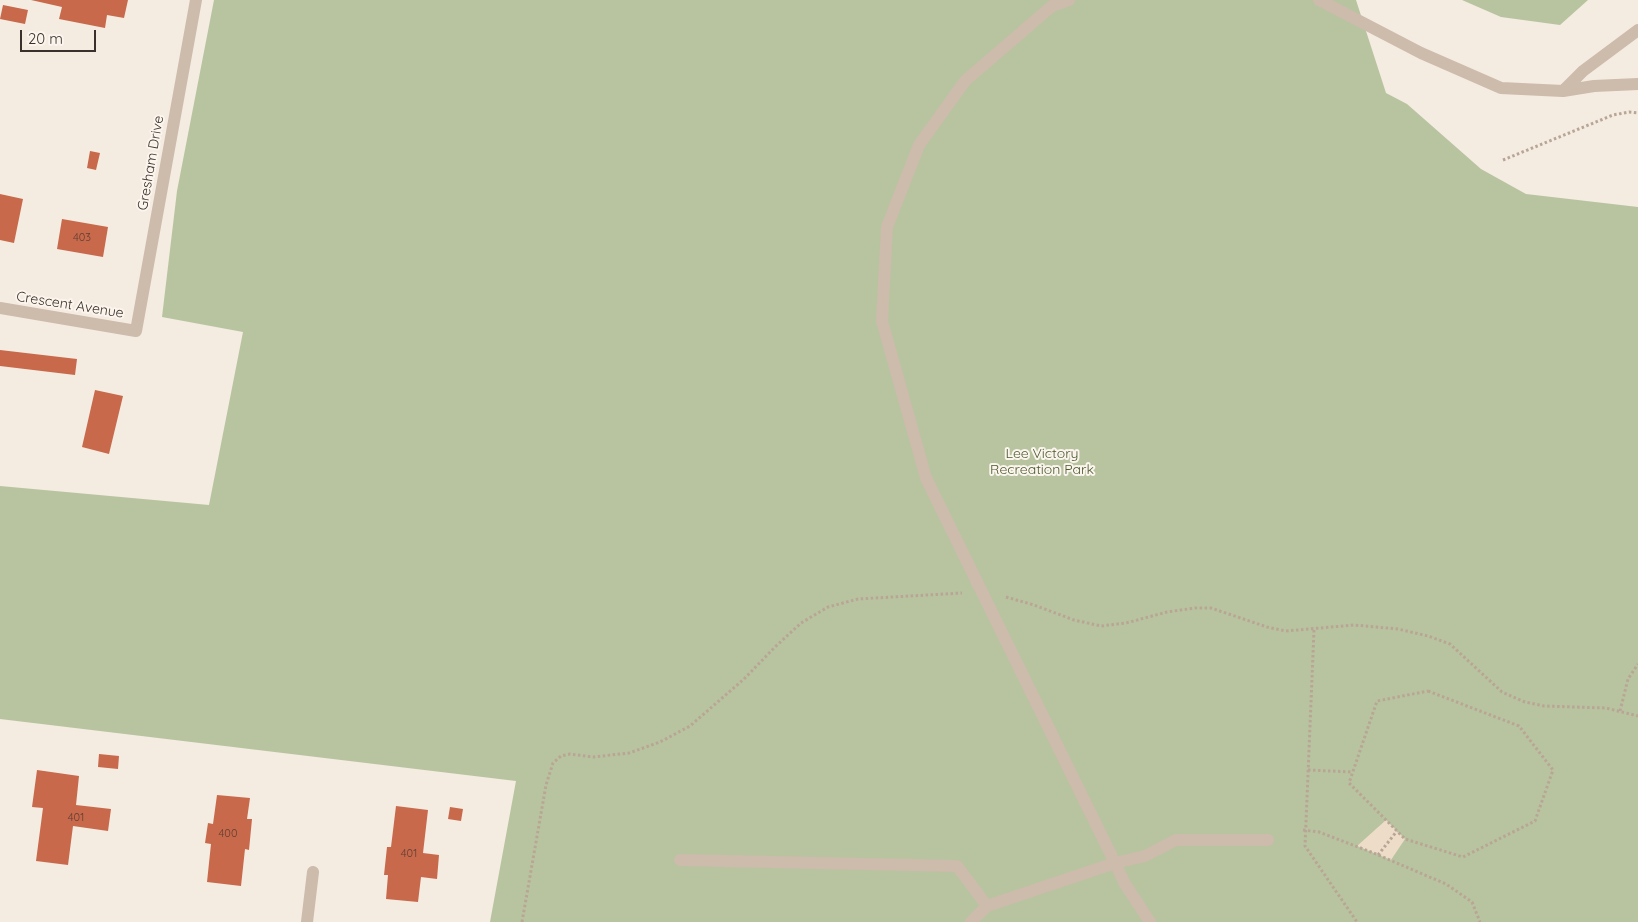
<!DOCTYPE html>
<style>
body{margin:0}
#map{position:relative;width:1638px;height:922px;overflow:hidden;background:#f4ebe1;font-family:Quicksand,sans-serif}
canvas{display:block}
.scale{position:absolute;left:20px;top:30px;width:76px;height:22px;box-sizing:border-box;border:2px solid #3b302b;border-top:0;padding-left:6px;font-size:15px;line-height:18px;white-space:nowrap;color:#3b302b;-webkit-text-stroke:4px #fbf5ee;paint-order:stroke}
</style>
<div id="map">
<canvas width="1638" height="922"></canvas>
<div class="scale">20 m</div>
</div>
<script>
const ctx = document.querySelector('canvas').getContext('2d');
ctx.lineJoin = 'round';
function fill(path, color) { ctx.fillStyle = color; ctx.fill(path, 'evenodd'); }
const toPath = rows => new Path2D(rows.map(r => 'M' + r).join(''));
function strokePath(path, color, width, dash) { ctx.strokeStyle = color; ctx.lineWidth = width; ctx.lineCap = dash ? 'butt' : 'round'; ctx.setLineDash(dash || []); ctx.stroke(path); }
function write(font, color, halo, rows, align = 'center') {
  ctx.font = font + ' Quicksand,sans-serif'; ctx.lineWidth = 4; ctx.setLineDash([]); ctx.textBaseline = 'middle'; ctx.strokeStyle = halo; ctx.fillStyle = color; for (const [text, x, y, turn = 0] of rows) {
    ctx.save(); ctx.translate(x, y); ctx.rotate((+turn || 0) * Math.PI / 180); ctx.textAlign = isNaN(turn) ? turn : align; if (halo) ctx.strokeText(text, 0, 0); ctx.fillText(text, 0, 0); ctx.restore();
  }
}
const green = toPath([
 [214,0,1356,0,1386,93,1407,104,1481,169,1526,194,1638,207,1638,922,490,922,516,781,0,719,0,486,209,505,243,332,162,317,177,191],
 [1462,0,1588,0,1560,25,1501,17]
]);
const plaza = toPath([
 [1386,820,1405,839,1391,860,1357,846]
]);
const building = toPath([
 [31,0,128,0,124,18,107,15,105,28,59,19,62,7],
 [3,5,28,10,25,24,0,19],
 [90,151,100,153,96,170,87,168],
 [0,194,23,199,14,243,0,240],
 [62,219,108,227,103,257,57,249],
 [0,350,77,359,75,375,0,366],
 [95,390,123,396,109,454,82,447],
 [99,754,119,756,118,769,98,767],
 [37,770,79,776,76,805,111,809,108,831,73,826,68,865,36,861,43,808,32,807],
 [217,795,250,798,247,819,252,819,249,850,245,849,241,886,207,882,211,844,205,843,208,823,213,824],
 [396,806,428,810,423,853,439,855,437,879,421,877,418,902,386,899,388,875,384,875,387,847,391,847],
 [450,807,463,809,461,821,448,819]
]);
const path = toPath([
 [1503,160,1613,115,1629,112,1638,113],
 [1006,597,1034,605,1074,620,1101,626,1126,623,1167,612,1195,608,1211,608,1267,627,1286,631,1354,625,1398,629,1428,636,1450,644,1502,692,1525,702,1544,706,1606,708,1638,716],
 [1314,630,1305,846,1357,922],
 [1428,691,1519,726,1553,770,1535,821,1463,857,1405,839,1349,783,1377,701,1428,691],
 [1620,711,1628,679,1638,664],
 [1308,770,1353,772],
 [1303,830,1319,832,1371,852,1446,884,1472,902,1480,922],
 [1378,855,1397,831],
 [522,922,546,785,553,763,561,756,570,754,593,757,629,753,660,742,690,726,744,679,775,647,801,623,828,607,858,599,962,593]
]);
const service = toPath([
 [1069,0,1052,6,965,81,919,145,887,227,882,321,926,478,1115,863,1145,856,1176,840,1268,840],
 [1319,0,1421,53,1501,88,1563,91,1594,86,1638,84],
 [1563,91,1583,71,1638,30],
 [680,860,957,866,987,906,1115,863,1125,884,1150,922],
 [971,922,987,906]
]);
const minor = toPath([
 [0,308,136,331,196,0],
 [307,922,313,872]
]);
const numberNames = [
 ["403",82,238],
 ["401",76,818],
 ["400",228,834],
 ["401",409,854]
];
const streetNames = [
 ["Gresham Drive",151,163,-80],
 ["Crescent Avenue",70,305,9]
];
const parkNames = [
 ["Lee Victory",1042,454],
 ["Recreation Park",1042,470]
];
fill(green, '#b8c4a0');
fill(plaza, '#ecdcc8');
fill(building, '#c8694b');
strokePath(path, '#b9a596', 3, [2.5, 2.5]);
strokePath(service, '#cdbbac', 12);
strokePath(minor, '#cdbbac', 12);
write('11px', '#5e3e33', null, numberNames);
write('14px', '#3b302b', '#fbf5ee', streetNames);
write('14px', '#4a5a2e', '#fbf5ee', parkNames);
</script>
